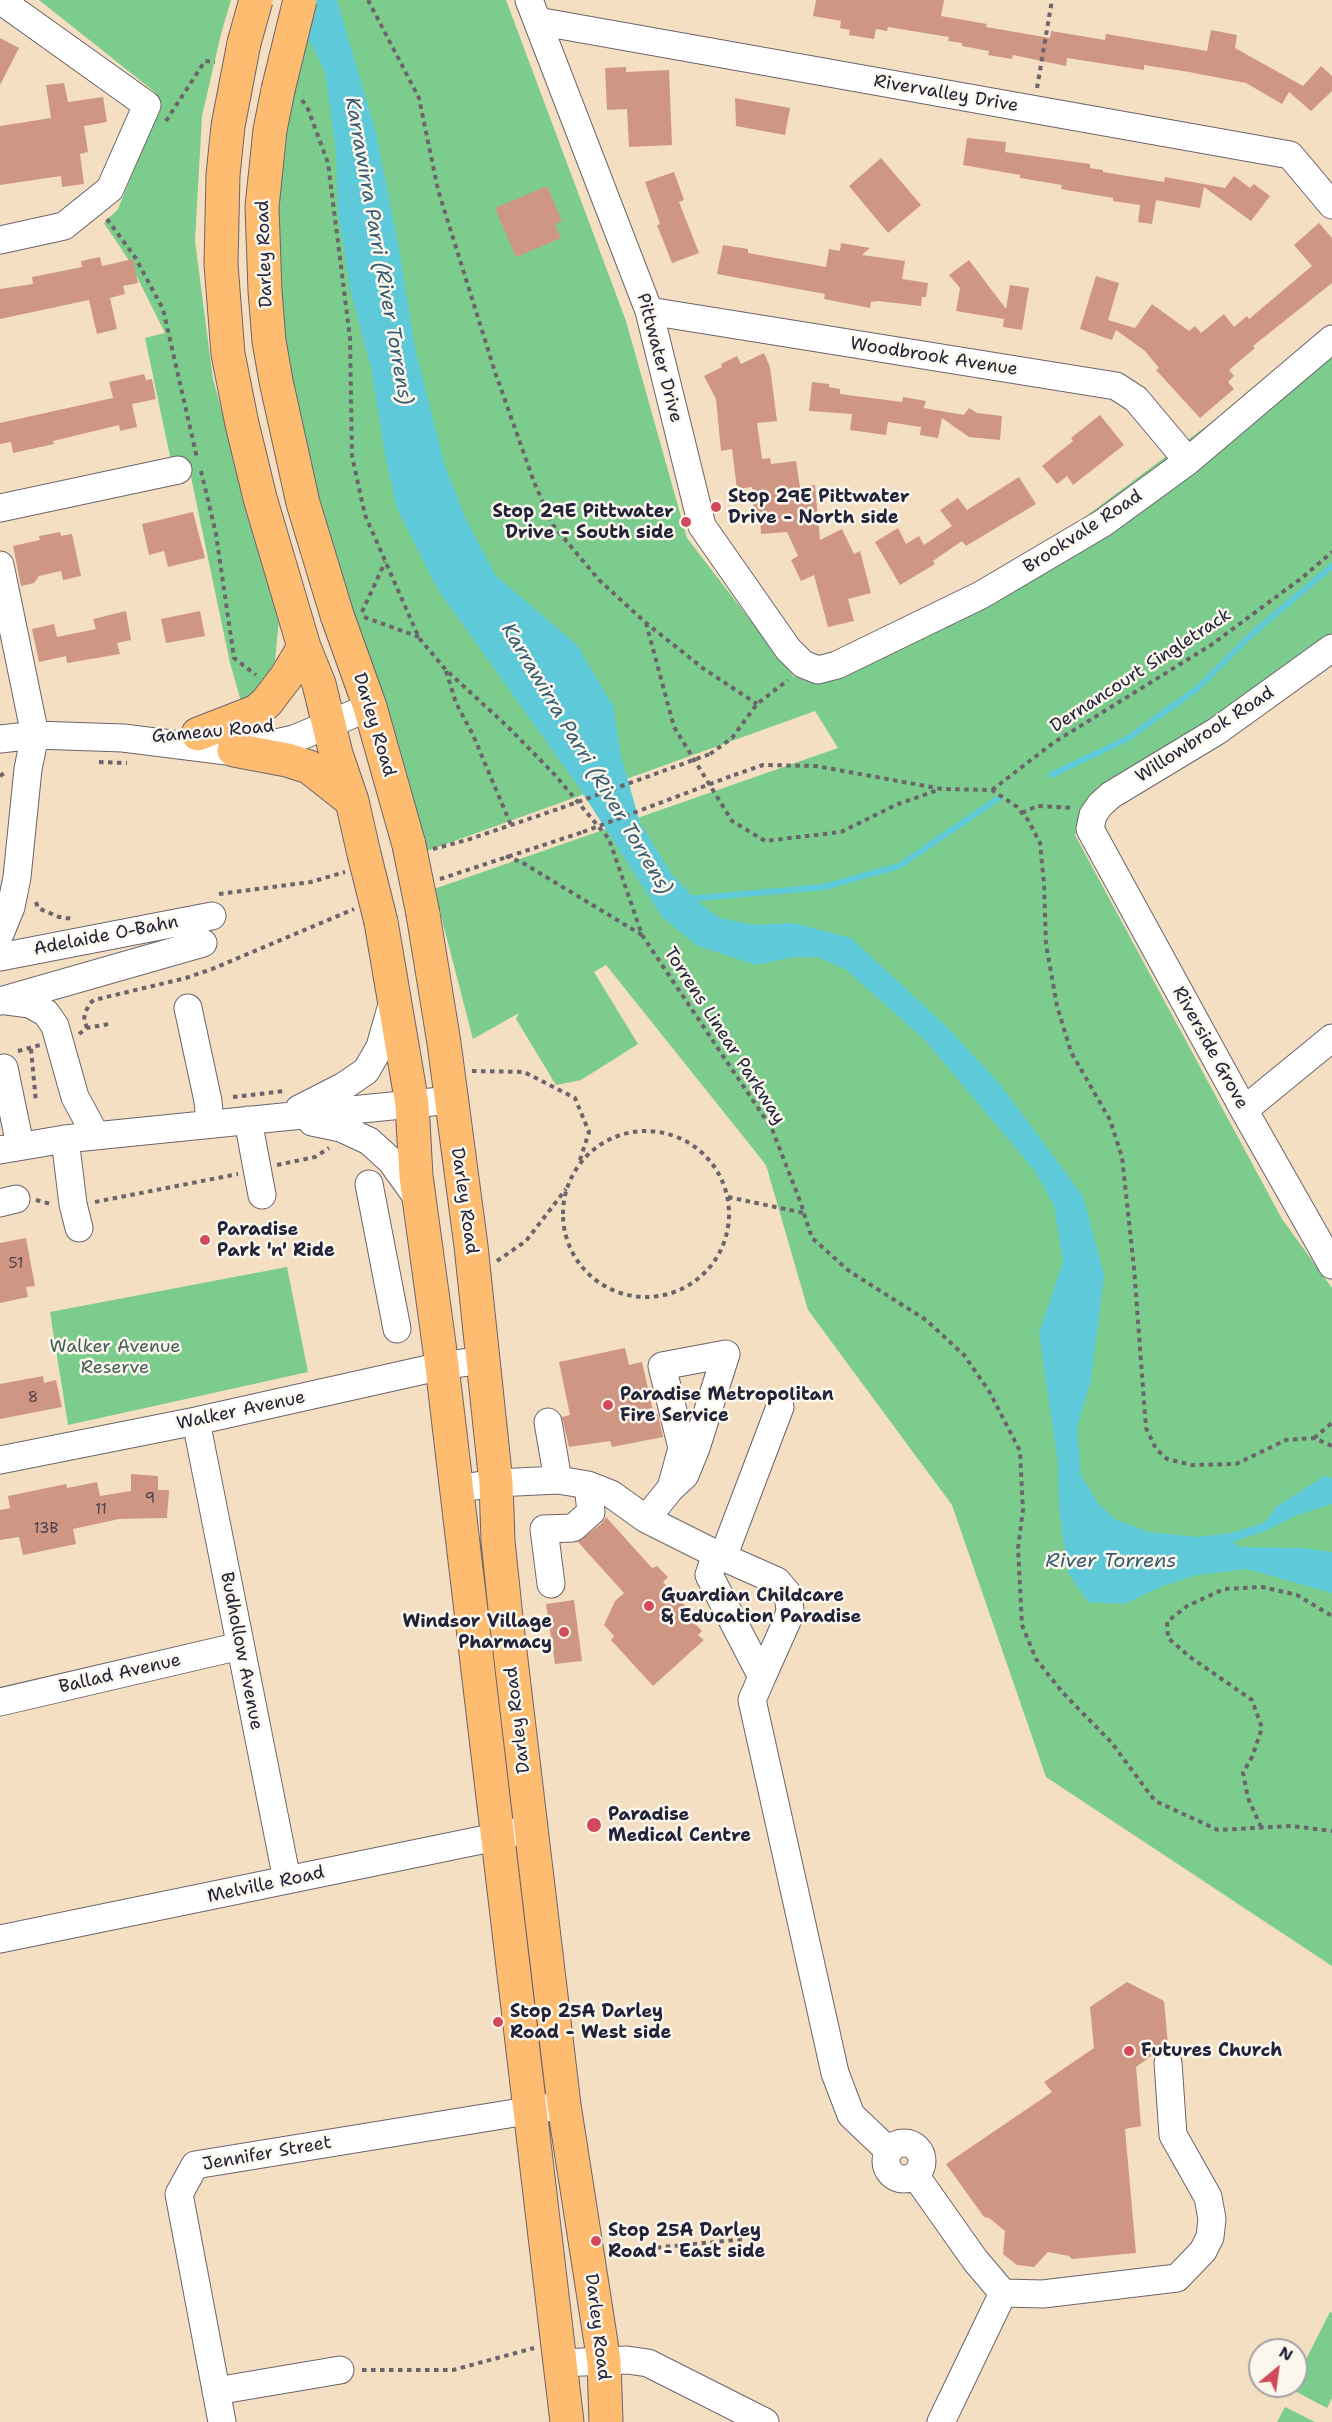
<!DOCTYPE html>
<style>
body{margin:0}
#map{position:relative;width:1332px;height:2422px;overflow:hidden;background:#f4dfc3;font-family:"Shantell Sans",sans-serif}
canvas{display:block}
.north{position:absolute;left:1248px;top:2338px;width:60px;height:60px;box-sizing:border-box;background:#fbf7ec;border:2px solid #a4a2a5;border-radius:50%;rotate:29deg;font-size:16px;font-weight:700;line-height:24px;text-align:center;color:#22223b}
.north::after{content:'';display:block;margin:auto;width:21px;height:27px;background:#d1495b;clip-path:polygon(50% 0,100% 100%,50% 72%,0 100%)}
</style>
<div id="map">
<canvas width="1332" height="2422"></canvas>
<div class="north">N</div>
</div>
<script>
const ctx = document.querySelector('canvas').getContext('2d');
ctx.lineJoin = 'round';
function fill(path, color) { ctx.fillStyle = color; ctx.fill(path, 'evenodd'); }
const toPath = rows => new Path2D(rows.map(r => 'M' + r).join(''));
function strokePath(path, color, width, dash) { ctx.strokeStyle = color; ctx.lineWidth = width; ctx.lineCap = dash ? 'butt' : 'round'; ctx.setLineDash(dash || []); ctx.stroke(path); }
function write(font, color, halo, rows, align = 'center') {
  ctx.font = font + ' "Shantell Sans",sans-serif'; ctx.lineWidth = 5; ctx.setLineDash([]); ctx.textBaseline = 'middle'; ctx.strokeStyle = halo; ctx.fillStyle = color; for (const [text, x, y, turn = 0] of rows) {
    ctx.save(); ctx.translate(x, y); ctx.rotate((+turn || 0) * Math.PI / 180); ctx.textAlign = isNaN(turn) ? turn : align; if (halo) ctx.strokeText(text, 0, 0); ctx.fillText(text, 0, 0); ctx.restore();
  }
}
const green = toPath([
 [39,0,231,0,221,34,202,116,195,241,213,379,279,619,275,661,260,692,242,705,230,663,191,477,186,461,171,461,145,338,165,333,128,259,104,223,118,209,140,155,156,93],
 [316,0,506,0,626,321,687,538,795,678,794,675,981,595,1332,332,1332,633,1083,812,1075,835,1282,1219,1332,1288,1332,1966,1046,1777,952,1505,808,1310,766,1165,606,965,594,972,638,1044,581,1080,556,1085,516,1019,519,1013,473,1039,434,889,838,748,815,711,421,853,320,506,284,356,275,220,286,106],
 [287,1267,308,1372,68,1425,50,1312],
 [1330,2312,1332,2313,1332,2398,1327,2408,1291,2389,1292,2386,1296,2386,1296,2379],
 [1285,2407,1315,2422,1277,2422]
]);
const water = toPath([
 [289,0,337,0,376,133,399,248,415,348,444,463,464,515,495,575,577,645,613,706,621,756,640,823,671,873,699,903,720,918,754,925,793,923,851,938,946,1026,999,1083,1083,1196,1104,1275,1091,1380,1077,1427,1081,1476,1099,1504,1116,1520,1149,1532,1197,1537,1231,1533,1264,1523,1276,1507,1324,1476,1332,1478,1332,1504,1295,1516,1268,1530,1233,1542,1240,1547,1301,1548,1332,1552,1332,1593,1247,1569,1197,1575,1160,1587,1125,1604,1088,1602,1068,1573,1059,1508,1058,1463,1039,1333,1063,1262,1054,1206,1035,1171,924,1039,845,969,818,957,793,957,756,965,698,946,663,918,580,789,437,588,397,508,386,460,371,368,350,289,338,211,336,151,325,72]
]);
const stream = toPath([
 [1051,775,1127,739,1198,688,1252,634,1332,566],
 [688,899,824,887,899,866,999,798]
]);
const building = toPath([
 [816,0,944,0,941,16,987,24,986,27,1050,38,1051,31,1105,40,1106,34,1207,51,1211,30,1237,35,1235,48,1303,86,1321,66,1332,76,1332,91,1311,111,1289,92,1282,104,1246,83,1189,72,1144,65,1144,70,1067,58,1066,66,1013,55,1012,59,988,55,989,51,962,46,962,43,948,41,949,37,888,27,887,31,876,29,874,39,849,35,850,30,840,28,841,21,813,16],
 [0,38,19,48,0,85],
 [626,67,626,72,669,70,672,145,629,147,627,109,607,110,605,68],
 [64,83,68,102,103,97,107,122,84,126,88,152,80,154,84,184,62,187,61,176,0,185,0,126,51,118,46,85],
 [735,98,790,108,785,135,736,126],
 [967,138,1006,142,1005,152,1090,164,1090,168,1103,170,1103,172,1164,182,1165,177,1225,188,1234,176,1250,188,1254,184,1270,196,1251,221,1204,187,1200,208,1156,200,1152,224,1138,222,1140,205,1113,201,1113,198,1061,189,1062,185,1020,178,1020,175,963,165],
 [881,158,921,205,888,233,849,186],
 [674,172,684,200,679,202,699,253,672,263,657,225,660,224,645,182],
 [547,186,562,221,555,224,561,238,516,257,495,208],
 [1319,223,1332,238,1332,283,1253,346,1255,348,1229,370,1234,376,1228,382,1234,389,1200,418,1156,370,1159,368,1145,351,1116,330,1112,340,1080,329,1096,276,1119,283,1108,320,1135,328,1152,304,1189,331,1195,326,1201,333,1224,314,1234,327,1247,316,1249,319,1312,266,1294,245],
 [841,243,870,248,862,255,905,261,902,279,928,283,926,297,922,297,921,306,878,301,871,302,870,308,824,299,825,294,717,274,723,245,748,249,748,253,826,267,829,249,840,251],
 [100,257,102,266,133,259,138,283,123,286,125,294,110,298,117,329,97,334,89,300,0,319,0,289,33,284,32,277,82,267,81,261],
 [969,260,1006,309,1010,285,1029,288,1022,330,1003,327,1004,319,956,311,960,288,949,275],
 [764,353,770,367,777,421,757,423,762,459,770,458,771,464,796,461,800,487,815,485,820,540,842,529,854,554,860,551,871,593,848,599,854,621,828,627,814,575,801,581,791,560,798,556,787,532,761,534,760,518,754,519,752,487,737,489,732,449,721,451,716,399,704,376,722,367,721,364,737,356,741,364],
 [144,374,146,380,152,379,156,399,132,404,137,427,120,431,119,425,53,441,54,444,13,453,11,442,0,444,0,423,113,398,109,382],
 [812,382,829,384,829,387,840,389,840,394,902,402,903,397,926,401,924,408,964,415,969,408,977,413,1002,416,1000,440,969,437,942,418,938,438,920,435,921,427,888,422,886,435,850,430,852,414,809,411],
 [1100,415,1124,445,1073,485,1067,476,1057,484,1042,466,1073,441,1071,438],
 [1019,477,1036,504,966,546,962,541,933,561,935,564,900,585,875,542,898,528,906,544,919,536,924,545,952,526,940,510,958,498,967,510],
 [193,512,205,558,168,567,164,551,149,555,142,524],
 [60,532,61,536,72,534,81,576,63,580,61,571,39,576,34,583,21,586,13,546,40,540,39,536],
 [126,611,131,640,117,643,120,654,67,663,66,656,39,662,32,629,54,624,57,637,96,629,93,619],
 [200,611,205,636,166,643,161,619],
 [26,1238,35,1286,26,1287,28,1297,0,1303,0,1243],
 [625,1348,629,1365,642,1362,654,1415,658,1414,663,1437,612,1447,610,1441,569,1447,562,1417,570,1415,559,1362],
 [43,1376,44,1383,56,1380,62,1407,0,1419,0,1384],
 [131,1474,158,1476,158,1490,169,1490,167,1518,119,1519,73,1529,76,1544,23,1555,19,1537,0,1540,0,1510,10,1508,8,1496,66,1484,67,1488,97,1482,100,1496,131,1491],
 [606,1517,652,1568,657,1566,668,1577,663,1582,691,1612,687,1615,702,1631,698,1635,704,1640,653,1686,611,1640,614,1636,604,1625,615,1601,624,1593,578,1542,601,1524],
 [574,1600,582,1661,555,1664,546,1604],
 [1127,1982,1164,2001,1168,2044,1136,2067,1141,2126,1125,2129,1136,2253,1072,2259,1069,2256,1048,2252,1034,2267,1017,2265,1003,2254,1005,2231,989,2218,984,2217,946,2164,1052,2092,1044,2082,1094,2048,1090,2007]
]);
const path = toPath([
 [368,0,419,98,438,190,495,372,534,482,553,525,599,580,646,623,704,669,757,704],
 [1037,88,1052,0],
 [302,100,308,109,328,163,350,338,352,456,365,515,419,638,446,670,508,727,555,775,609,839,642,935,772,1129,800,1201,812,1238,849,1271,926,1320,964,1355,989,1391,1020,1451,1023,1510,1018,1548,1022,1625,1036,1659,1063,1693,1111,1742,1155,1801,1218,1830,1291,1826,1332,1831],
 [166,121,205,61,215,62],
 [107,219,135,257,163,309,197,458],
 [201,471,216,534,234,658,256,675],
 [362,612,385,562],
 [364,617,419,637],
 [646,623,674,727,732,821,765,841,841,832,898,804,941,789],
 [446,671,456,703,473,735,511,825],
 [710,754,732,738,757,704,788,680],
 [99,762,127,763],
 [734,775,763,765,816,766,942,789,992,790,1016,806,1028,820,1040,843,1044,884,1046,944,1057,1006,1071,1052,1110,1120,1122,1157,1134,1268,1146,1428,1156,1449,1167,1459,1192,1465,1236,1464,1286,1440,1314,1438,1332,1446],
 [0,776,7,771],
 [992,790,1053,743,1211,645,1303,577,1332,552],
 [1022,813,1037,806,1074,808],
 [433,849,467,840,561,808],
 [506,856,523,863,642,935],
 [440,879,583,832],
 [219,894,311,882,345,872],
 [36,902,38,908,59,917,73,919],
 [87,1028,84,1020,85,1013,90,1003,94,1000,186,978,212,969,354,909],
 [79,1034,87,1028,109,1024],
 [31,1049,36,1102],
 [18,1051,40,1045],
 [472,1071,524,1072,575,1098,589,1132,579,1163],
 [233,1097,285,1091],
 '563 1214a83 83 0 1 1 166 0a83 83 0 1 1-166 0Z',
 [277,1165,315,1157,329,1148],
 [728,1197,804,1213],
 [36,1200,51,1204],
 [95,1202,238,1174],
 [497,1261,526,1241,566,1189],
 [1314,1438,1332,1423],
 [1261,1827,1248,1798,1243,1773,1252,1757,1262,1728,1252,1700,1190,1657,1168,1638,1167,1622,1187,1606,1224,1589,1262,1587,1297,1595,1332,1616],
 [612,2252,745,2239],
 [362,2370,453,2370,534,2348]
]);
const minor = toPath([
 [529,0,649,311,702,526,788,649,803,664,818,670,837,665,981,595,1103,523,1188,461,1332,339],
 [537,21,1290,155,1332,205],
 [0,240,64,226,110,189,147,105,0,0],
 [649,311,1116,386,1136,399,1188,461],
 [0,508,178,470],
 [0,565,35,735,28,769,17,877,11,907,0,934],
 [1332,648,1217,731,1111,795,1100,805,1093,815,1090,829,1244,1110,1332,1265],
 [0,739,35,735,123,738,227,751,249,749,294,739,370,707],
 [0,957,212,916],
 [0,1001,203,943],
 [7,1001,30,1004,46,1013,55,1026,75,1097,96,1136],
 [188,1008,208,1101,210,1123],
 [4,1068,20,1145],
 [299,1109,344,1086,366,1071,380,1047,393,1001],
 [1244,1110,1332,1038],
 [248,1120,262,1195],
 [312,1122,341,1128,369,1141,391,1161,419,1200],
 [65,1139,73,1204,79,1228],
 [0,1150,65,1139,451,1100],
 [369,1184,397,1329],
 [0,1203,16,1199],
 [196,1421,287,1880],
 [548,1422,558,1480],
 [0,1460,196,1421,442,1366,482,1360],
 [455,1489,496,1483,558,1480,588,1485,611,1494,646,1519,716,1554,709,1575,762,1677,752,1700,835,2073,851,2115,889,2151],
 [646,1519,671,1488,682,1448,662,1366,726,1354,696,1448,685,1475,671,1488],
 [716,1554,777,1581,788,1594,790,1610,787,1621,762,1677],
 [723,1557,780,1407],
 [551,1584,544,1529,573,1528,591,1512,588,1485],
 [0,1702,240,1646],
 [0,1939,496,1837,531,1828],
 '886 2161a18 18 0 1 1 36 0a18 18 0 1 1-36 0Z',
 [915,2175,975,2260,1003,2293,1043,2294,1177,2278,1203,2251,1210,2237,1212,2219,1208,2197,1173,2135,1168,2063],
 [560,2363,627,2360,648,2363,765,2422],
 [216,2391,340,2370],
 [222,2422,179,2194,195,2165,564,2105],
 [941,2422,1003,2293]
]);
const major = toPath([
 [244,43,228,126,223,175,221,264,228,354,242,424,260,498,304,647,319,684,336,754,352,801,364,854],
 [278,90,270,130,262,207,265,291,269,341,276,381,303,503,337,615,370,707,409,845],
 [198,734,257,711,267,702,286,677,304,647],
 [234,750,287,760,309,767,352,801],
 [423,914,444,1043,471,1246,496,1483,498,1541,506,1618,564,2105,604,2362,606,2422],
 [381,922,412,1104,416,1176,442,1366,567,2422]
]);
const pathBridge = toPath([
 [561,808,710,754],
 [583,832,734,775]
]);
const majorBridge = toPath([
 [244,43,256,0],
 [278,90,300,0],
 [409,845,423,914],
 [364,854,381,922]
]);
const markers = [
 [716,507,6,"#d1495b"],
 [686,522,6,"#d1495b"],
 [205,1240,6,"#d1495b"],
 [608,1405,6,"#d1495b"],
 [649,1606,6,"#d1495b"],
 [564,1632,6,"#d1495b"],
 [594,1825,8,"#d1495b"],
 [498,2022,6,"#d1495b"],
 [1129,2051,6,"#d1495b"],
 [596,2241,6,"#d1495b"]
];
const numberNames = [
 ["51",16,1264],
 ["8",33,1398],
 ["9",150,1499],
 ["11",101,1510],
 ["13B",46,1529]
];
const streetNames = [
 ["Rivervalley Drive",946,94,10],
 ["Darley Road",265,254,-92],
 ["Woodbrook Avenue",934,357,9],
 ["Pittwater Drive",659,358,75],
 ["Brookvale Road",1083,532,-33],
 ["Dernancourt Singletrack",1141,671,-33],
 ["Darley Road",374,725,73],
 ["Gameau Road",213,732,-5],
 ["Willowbrook Road",1205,735,-33],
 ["Adelaide O-Bahn",106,936,-11],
 ["Torrens Linear Parkway",724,1036,57],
 ["Riverside Grove",1210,1048,61],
 ["Darley Road",464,1201,82],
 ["Walker Avenue",241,1411,-12],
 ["Budhollow Avenue",241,1651,79],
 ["Ballad Avenue",120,1674,-13],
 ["Darley Road",518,1720,-97],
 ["Melville Road",266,1885,-12],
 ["Jennifer Street",267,2154,-10],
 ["Darley Road",597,2327,83]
];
const poiNames = [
 ["Stop 29E Pittwater",728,497],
 ["Drive - North side",728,518],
 ["Stop 29E Pittwater",674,512,"right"],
 ["Drive - South side",674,533,"right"],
 ["Paradise",217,1230],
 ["Park 'n' Ride",217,1251],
 ["Paradise Metropolitan",620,1395],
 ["Fire Service",620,1416],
 ["Guardian Childcare",661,1596],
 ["& Education Paradise",661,1617],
 ["Windsor Village",552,1622,"right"],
 ["Pharmacy",552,1643,"right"],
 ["Paradise",608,1815],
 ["Medical Centre",608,1836],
 ["Stop 25A Darley",510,2012],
 ["Road - West side",510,2033],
 ["Futures Church",1141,2051],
 ["Stop 25A Darley",608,2231],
 ["Road - East side",608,2252]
];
const parkNames = [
 ["Walker Avenue",115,1347],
 ["Reserve",115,1368]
];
const waterNames = [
 ["Karrawirra Parri (River Torrens)",378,251,80],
 ["Karrawirra Parri (River Torrens)",586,759,59],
 ["River Torrens",1111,1562]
];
fill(green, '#7ccc8d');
fill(water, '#5ec9d8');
strokePath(stream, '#5ec9d8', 6);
fill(building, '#d09684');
strokePath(minor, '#6c646b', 29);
strokePath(major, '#6c646b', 35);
strokePath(path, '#6c646b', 4, [4.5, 4.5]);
strokePath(minor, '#fff', 27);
strokePath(major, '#fdbc70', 33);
strokePath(majorBridge, '#6c646b', 35, []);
strokePath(pathBridge, '#6c646b', 4, [4.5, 4.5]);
strokePath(majorBridge, '#fdbc70', 33);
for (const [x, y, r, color] of markers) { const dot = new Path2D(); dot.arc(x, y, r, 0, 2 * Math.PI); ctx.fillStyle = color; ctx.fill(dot); strokePath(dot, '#fbf7ec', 2); }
write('15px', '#4e3f4d', null, numberNames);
write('18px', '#22223b', '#fbf7ec', streetNames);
write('bold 18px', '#22223b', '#fbf7ec', poiNames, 'left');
write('18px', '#425e58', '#fbf7ec', parkNames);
write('italic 20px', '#375c72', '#fbf7ec', waterNames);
</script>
